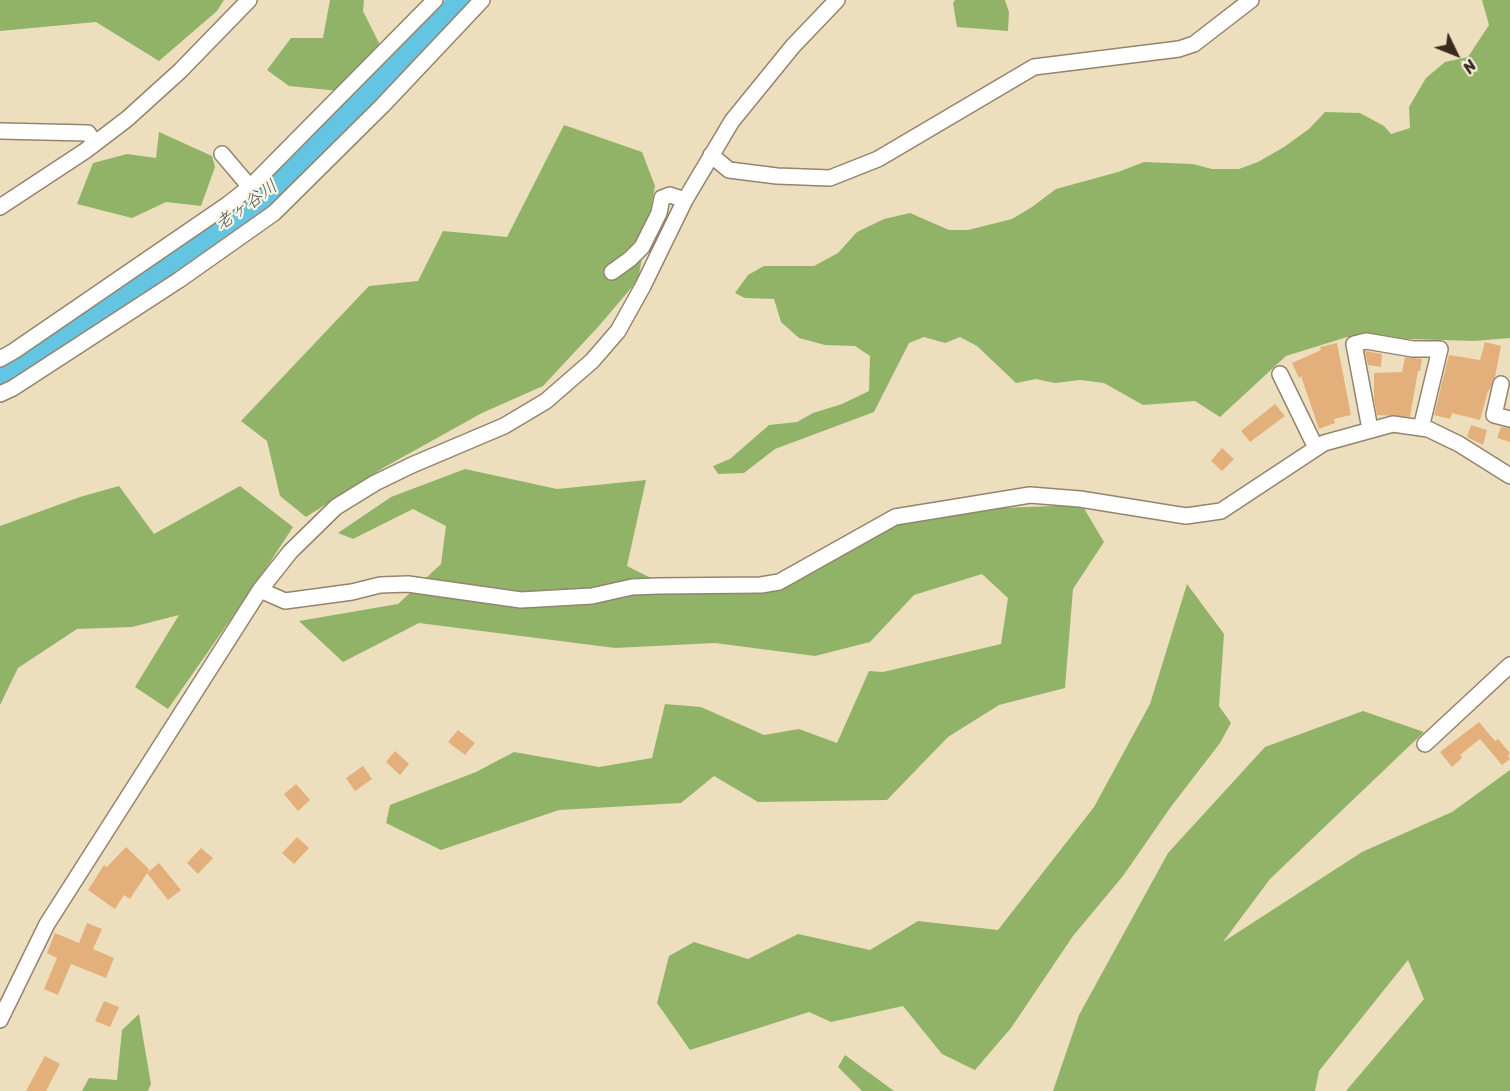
<!DOCTYPE html>
<meta charset="utf-8">
<style>
body{margin:0}
#map{position:relative;width:1510px;height:1091px;overflow:hidden;background:#eddfbd;font-family:Sriracha,sans-serif}
canvas{display:block}
.north{position:absolute;left:1426px;top:24px;width:60px;height:60px;-webkit-text-stroke:4px #fcf5e5;paint-order:stroke;rotate:133deg;font-size:16px;font-weight:700;line-height:24px;text-align:center;color:#3b2a1e}
.north::after{content:'';display:block;margin:auto;width:21px;height:27px;background:#3b2a1e;clip-path:polygon(50% 0,100% 100%,50% 72%,0 100%)}
</style>
<div id="map">
<canvas width="1510" height="1091"></canvas>
<div class="north">N</div>
</div>
<script>
const ctx = document.querySelector('canvas').getContext('2d');
ctx.lineJoin = 'round';
function fill(path, color) { ctx.fillStyle = color; ctx.fill(path, 'evenodd'); }
const toPath = rows => new Path2D(rows.map(r => 'M' + r).join(''));
function strokePath(path, color, width, dash) { ctx.strokeStyle = color; ctx.lineWidth = width; ctx.lineCap = dash ? 'butt' : 'round'; ctx.setLineDash(dash || []); ctx.stroke(path); }
function write(font, color, halo, rows, align = 'center') {
  ctx.font = font + ' Sriracha,"Klee One",sans-serif'; ctx.lineWidth = 4.5; ctx.setLineDash([]); ctx.textBaseline = 'middle'; ctx.strokeStyle = halo; ctx.fillStyle = color; for (const [text, x, y, turn = 0] of rows) {
    ctx.save(); ctx.translate(x, y); ctx.rotate((+turn || 0) * Math.PI / 180); ctx.textAlign = isNaN(turn) ? turn : align; if (halo) ctx.strokeText(text, 0, 0); ctx.fillText(text, 0, 0); ctx.restore();
  }
}
const forest = toPath([
 [0,0,224,0,217,11,159,61,96,22,0,31],
 [330,0,364,0,363,11,381,47,339,91,289,86,267,70,291,38,323,38],
 [955,0,1005,0,1009,12,1008,31,957,27,953,3],
 [1482,0,1510,0,1510,338,1474,341,1347,337,1286,356,1220,417,1195,401,1143,405,1104,383,1080,380,1055,383,1036,379,1016,383,977,346,960,337,945,343,924,337,909,343,874,412,775,449,744,473,718,474,713,466,730,459,769,425,797,422,813,413,842,404,869,391,870,356,855,346,825,345,799,338,781,322,774,299,745,298,735,293,748,275,764,266,814,266,838,253,857,232,884,219,910,213,949,230,968,230,1012,219,1032,207,1056,189,1118,172,1144,162,1193,164,1212,169,1239,169,1258,162,1284,147,1309,129,1325,112,1360,113,1384,126,1391,134,1410,128,1409,107,1426,78,1445,62,1468,57,1489,25],
 [564,125,642,152,655,186,638,280,598,327,543,386,482,413,383,468,306,517,280,496,267,441,241,421,369,286,418,281,443,231,507,237],
 [159,132,212,156,215,167,201,206,166,202,132,218,77,204,93,163,127,154,156,158],
 [465,469,557,489,646,480,627,566,663,584,777,589,896,521,998,508,1082,505,1104,542,1073,589,1065,688,999,705,948,737,887,800,758,802,714,776,681,803,559,810,441,850,386,823,390,805,476,772,514,752,599,767,652,758,665,704,701,707,764,735,799,729,837,743,869,671,883,672,1001,644,1008,598,982,574,914,595,870,642,815,656,715,643,615,648,419,623,343,662,299,621,398,604,441,564,446,526,413,509,353,539,338,533,391,497],
 [119,486,154,534,240,486,293,527,263,573,168,709,135,687,179,615,132,627,77,629,18,668,0,705,0,526,80,497],
 [1187,584,1224,634,1219,706,1231,723,1220,743,1170,808,1123,876,1073,936,1011,1028,975,1070,942,1054,903,1006,831,1022,809,1012,690,1050,657,1003,669,956,694,942,748,959,798,934,870,950,918,921,998,930,1094,807,1150,704],
 [1363,711,1424,732,1270,879,1223,942,1362,852,1452,812,1510,770,1510,1091,1346,1091,1424,999,1408,960,1319,1071,1315,1091,1053,1091,1079,1015,1168,853,1265,747],
 [139,1014,151,1084,148,1091,82,1091,89,1078,117,1080,122,1030],
 [845,1055,894,1091,862,1091,838,1067]
]);
const river = toPath([
 [0,375,167,266,249,207,294,172,462,0]
]);
const building = toPath([
 [1485,342,1501,346,1495,377,1489,391,1488,391,1480,420,1452,413,1450,419,1434,415,1449,355,1480,360],
 [1337,343,1351,415,1334,419,1335,423,1319,429,1301,376,1299,378,1292,363,1321,350,1320,347],
 [1365,351,1382,354,1381,367,1368,365],
 [1405,357,1422,359,1420,371,1418,371,1410,417,1377,415,1374,399,1374,373,1402,372],
 [1275,404,1285,416,1250,442,1241,431],
 [1471,425,1487,430,1483,445,1467,437],
 [1501,427,1510,428,1510,442,1497,438],
 [1222,448,1234,459,1222,471,1211,461],
 [1479,722,1495,741,1498,739,1510,753,1508,756,1510,759,1502,765,1480,739,1460,755,1462,758,1452,767,1440,752],
 [458,730,475,743,465,755,448,742],
 [395,751,409,764,400,775,386,762],
 [363,766,372,779,355,791,346,778],
 [296,784,310,800,298,811,284,794],
 [297,837,309,848,294,864,282,853],
 [126,847,149,869,148,872,159,863,181,890,168,900,147,873,130,899,124,895,115,909,88,890,104,865,107,867],
 [201,848,213,858,198,874,187,863],
 [87,923,102,929,93,949,114,958,106,978,71,964,58,995,44,989,57,958,47,953,55,933,79,943],
 [104,1001,119,1007,110,1027,95,1021],
 [45,1056,60,1064,46,1091,26,1091]
]);
const minor = toPath([
 [0,131,88,133,95,143],
 [222,154,250,187],
 [711,155,729,170,777,176,830,178,878,159,1034,67,1179,49,1194,44,1251,0],
 [0,207,85,151,127,119,180,71,249,0],
 [612,272,630,259,642,247,659,213,662,198,670,195,685,200],
 [0,359,14,351,227,205,250,187,435,0],
 [1280,374,1316,448],
 [1501,384,1494,415,1510,419],
 [0,394,13,388,179,280,274,213,383,105,482,0],
 [1370,429,1354,344,1366,341,1413,349,1440,349,1421,428],
 [260,590,285,601,352,592,380,585,408,584,521,600,592,596,632,587,658,586,761,585,779,582,895,517,1030,495,1080,499,1186,516,1221,511,1324,443,1393,424,1428,429,1459,444,1510,476],
 [1425,744,1510,665],
 [0,1020,47,924,260,590,290,552,336,507,375,483,412,465,504,426,546,401,592,361,618,331,643,286,685,200,732,121,793,46,837,0]
]);
const waterNames = [
 ["老ヶ谷川",247,206,-36]
];
fill(forest, '#91b367');
strokePath(river, '#63c5e2', 24);
fill(building, '#e3b07c');
strokePath(minor, '#94846e', 18);
strokePath(minor, '#fff', 15);
write('italic 18px', '#475859', '#fcf5e5', waterNames);
</script>
